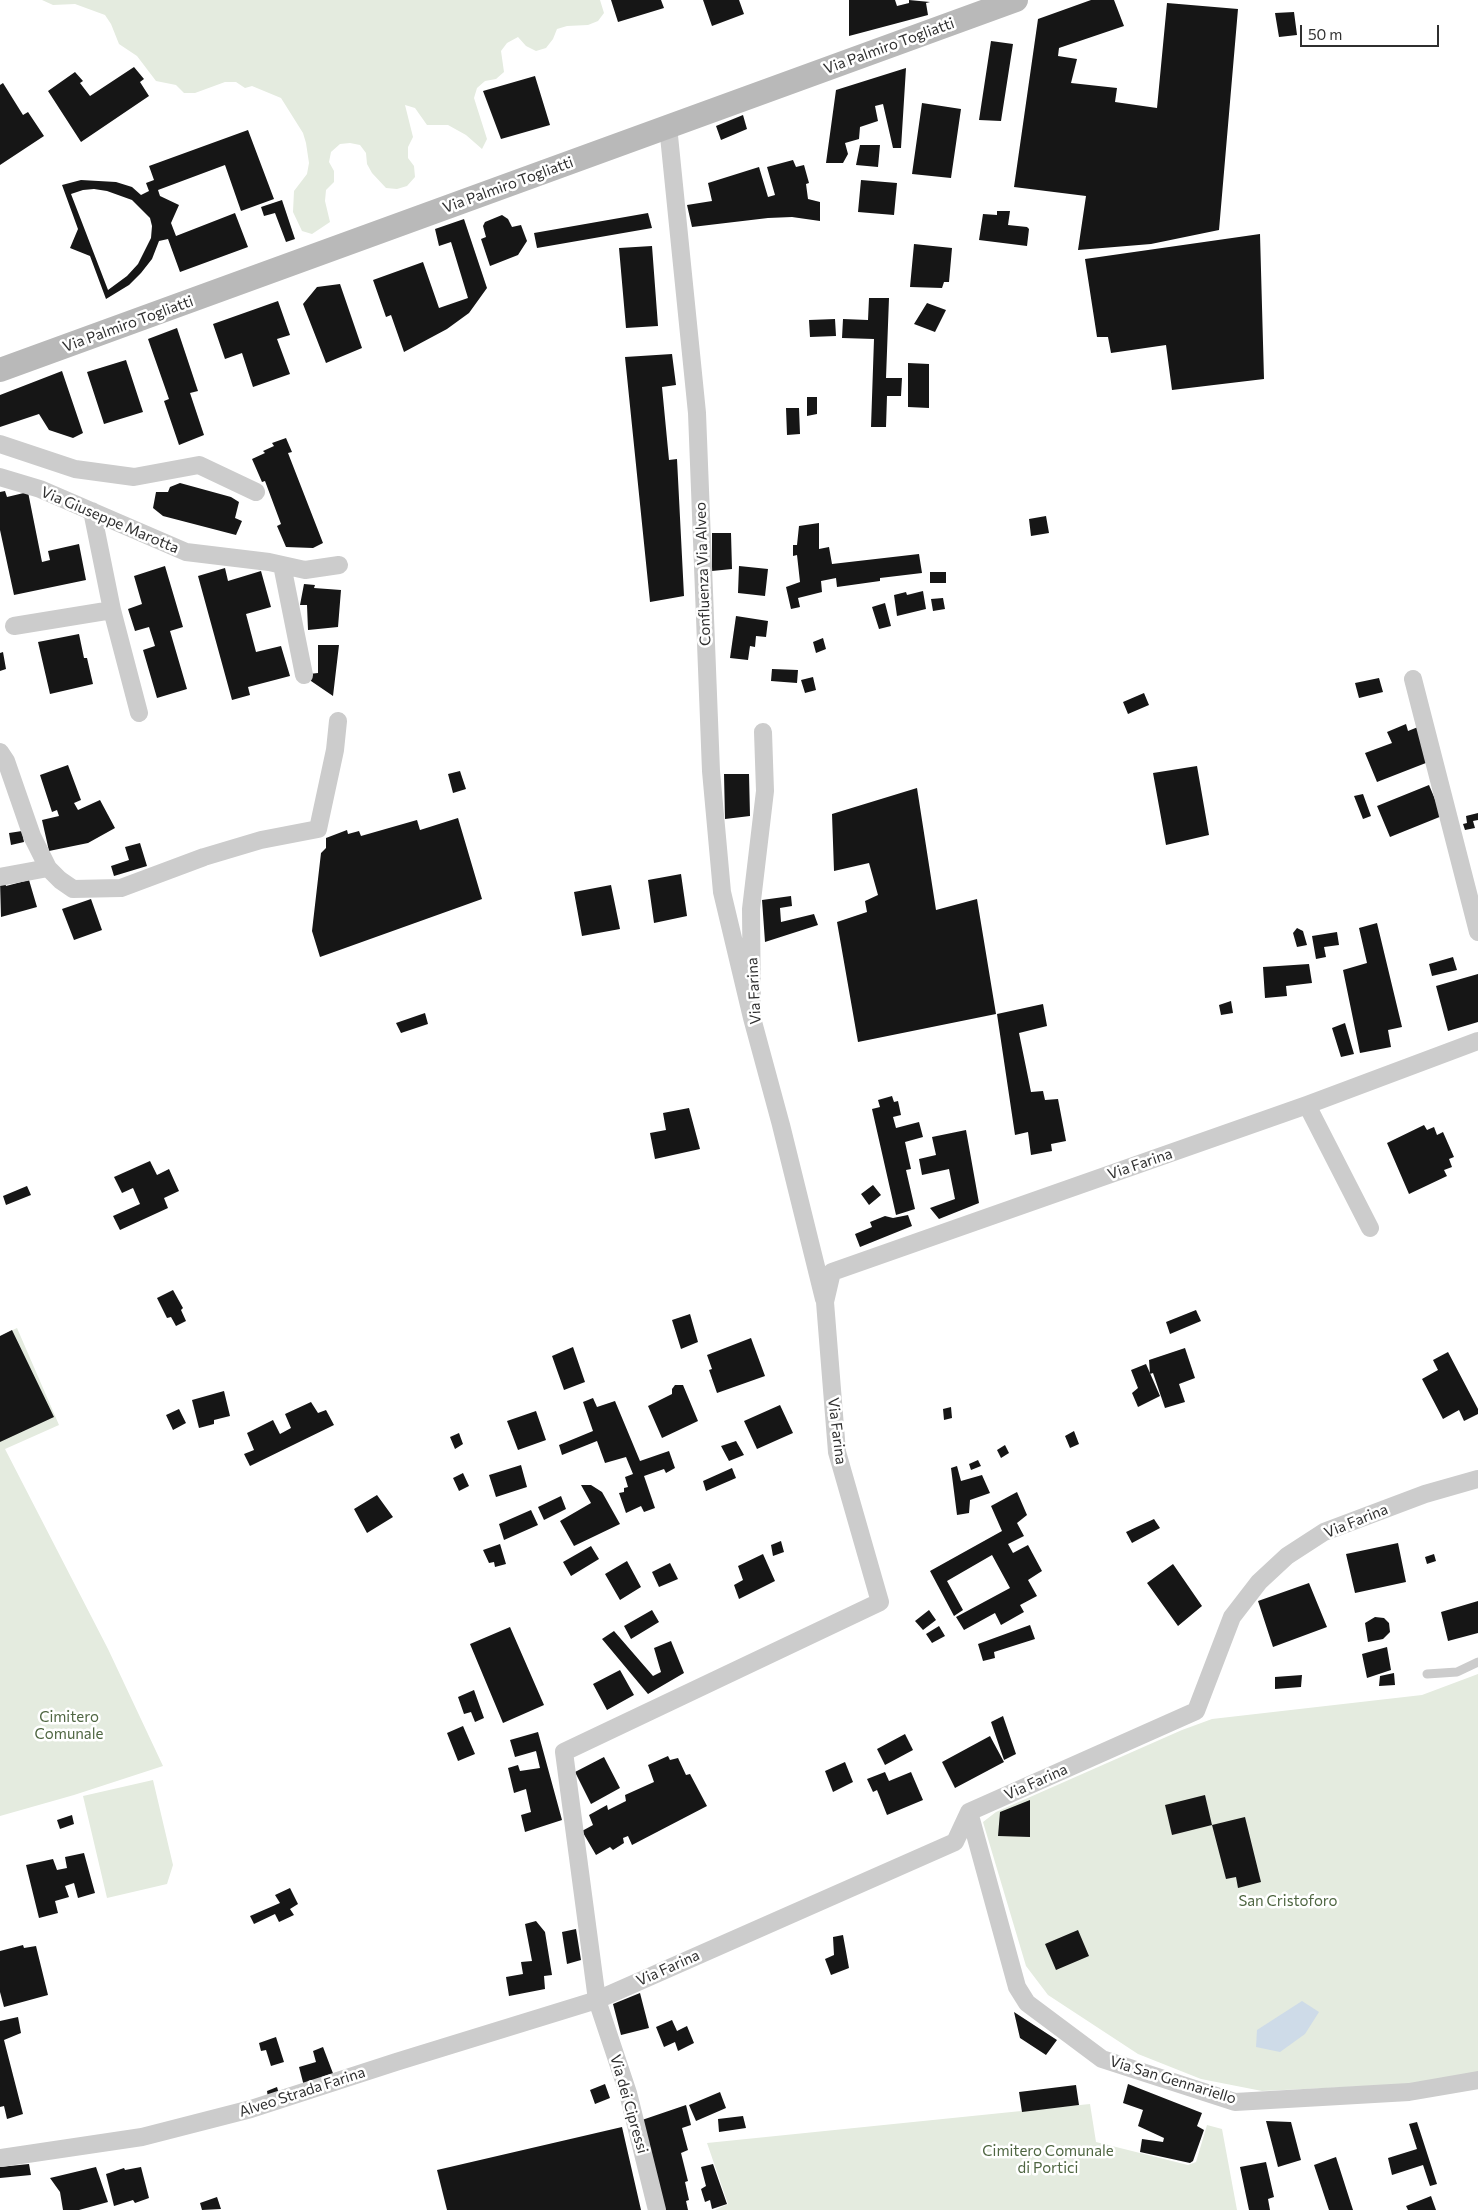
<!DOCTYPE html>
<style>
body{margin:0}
#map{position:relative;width:1478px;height:2210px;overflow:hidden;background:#fff;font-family:Commissioner,sans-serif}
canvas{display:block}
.scale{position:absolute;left:1300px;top:25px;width:139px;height:22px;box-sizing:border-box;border:2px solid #2f2f2f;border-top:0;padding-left:6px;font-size:15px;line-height:18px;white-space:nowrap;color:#2f2f2f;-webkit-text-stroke:4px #fff;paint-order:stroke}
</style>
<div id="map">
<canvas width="1478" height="2210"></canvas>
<div class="scale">50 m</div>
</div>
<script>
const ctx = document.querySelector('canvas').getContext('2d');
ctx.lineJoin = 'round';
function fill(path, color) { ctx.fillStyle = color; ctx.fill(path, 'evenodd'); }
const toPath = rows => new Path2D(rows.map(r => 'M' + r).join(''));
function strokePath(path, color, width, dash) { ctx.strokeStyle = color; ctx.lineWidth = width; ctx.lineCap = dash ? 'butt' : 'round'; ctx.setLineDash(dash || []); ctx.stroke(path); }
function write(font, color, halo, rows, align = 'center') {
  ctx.font = font + ' Commissioner,sans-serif'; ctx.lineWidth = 5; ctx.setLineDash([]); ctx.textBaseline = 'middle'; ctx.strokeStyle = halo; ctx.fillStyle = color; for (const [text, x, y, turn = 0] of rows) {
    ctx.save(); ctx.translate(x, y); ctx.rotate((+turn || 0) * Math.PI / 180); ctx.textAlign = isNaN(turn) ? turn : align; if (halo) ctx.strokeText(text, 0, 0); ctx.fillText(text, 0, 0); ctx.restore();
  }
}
const green = toPath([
 [42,0,600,0,604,13,598,21,588,25,567,26,557,29,553,39,546,48,536,51,526,46,518,37,507,43,501,51,504,72,496,79,485,81,477,88,474,98,487,139,482,149,466,135,448,125,427,125,415,108,405,105,413,137,408,147,408,158,414,166,415,177,407,186,397,189,386,188,372,173,367,164,366,153,360,145,350,143,340,144,331,152,329,162,334,171,334,182,326,190,325,201,330,222,312,234,302,231,293,212,294,191,307,174,309,163,306,143,303,133,281,98,252,86,245,88,236,82,225,82,195,93,184,93,176,85,156,81,137,56,119,44,111,24,105,15,75,4,53,5],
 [17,1328,59,1425,5,1449,108,1649,163,1766,74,1795,0,1816,0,1336],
 [1478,1674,1478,2072,1411,2084,1262,2091,1201,2079,1138,2054,1048,1995,1026,1966,983,1822,996,1812,1182,1730,1212,1719,1422,1695],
 [153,1780,173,1865,167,1884,107,1898,83,1796],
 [1090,2104,1096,2142,1188,2165,1196,2162,1207,2125,1222,2129,1237,2210,715,2210,728,2204,707,2143]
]);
const water = toPath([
 [1302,2001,1319,2012,1305,2034,1280,2052,1256,2047,1257,2030]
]);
const building = toPath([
 [611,0,661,0,664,8,618,22],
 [703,0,739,0,744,14,712,26],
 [849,0,895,0,897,6,909,3,909,0,930,2,926,3,928,15,849,36],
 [1091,0,1114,0,1124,26,1059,48,1058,56,1077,59,1071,83,1117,88,1115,102,1157,108,1167,3,1238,9,1219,230,1151,244,1078,250,1086,196,1014,187,1038,19],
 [1294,12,1297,35,1279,37,1275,13],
 [991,41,1013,44,1001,121,979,120],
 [134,67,144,79,140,82,149,96,81,142,48,91,75,72,83,81,80,83,90,96],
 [906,68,901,148,893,148,883,104,875,106,878,121,860,127,859,139,845,143,848,154,843,163,826,163,836,90],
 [535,76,550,125,501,139,483,91],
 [3,83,23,115,28,112,44,136,0,165,0,85],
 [922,103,961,109,951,178,912,174],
 [743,115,747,129,721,140,716,126],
 [248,130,274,199,241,211,225,165,158,190,160,196,179,205,171,223,176,236,235,213,248,247,180,272,168,239,159,241,152,259,141,273,129,285,106,299,90,256,70,248,78,229,62,185,81,180,116,182,132,187,141,195,149,191,146,183,154,180,149,166],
 [94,189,107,191,132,200,150,218,152,226,151,238,138,264,127,276,108,290,71,194,83,190],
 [860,145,880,145,878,167,856,165],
 [793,160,796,167,804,165,809,183,806,184,808,199,820,202,820,221,792,217,768,218,692,227,687,205,712,201,708,183,759,167,768,197,775,195,767,167],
 [861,180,897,183,894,215,858,212],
 [282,200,295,239,286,242,275,213,264,216,261,207],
 [997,211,1010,211,1008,225,1027,227,1029,229,1027,246,979,240,983,214,997,215],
 [648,213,652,228,537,248,534,233],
 [502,215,508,219,512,227,521,225,527,241,518,255,490,266,481,239,486,237,483,226,485,222],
 [464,219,487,288,469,313,447,329,404,352,391,315,386,317,373,280,423,262,439,308,468,298,451,242,439,246,435,229],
 [1260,234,1264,379,1172,390,1166,345,1111,353,1108,337,1097,337,1085,259],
 [914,244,952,248,949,282,944,282,942,288,910,287],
 [652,246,658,326,626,328,619,248],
 [340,284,362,348,326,363,303,304,317,287],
 [869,298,889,298,886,378,902,378,901,396,887,396,886,427,871,427,874,339,842,338,843,319,868,320],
 [278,301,290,335,277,339,290,374,253,387,242,353,225,359,213,324],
 [927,303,946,310,935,332,914,324],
 [835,319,836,336,810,337,809,320],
 [177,328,198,391,190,393,204,435,179,445,164,401,169,399,148,339],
 [672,354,676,385,662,387,669,460,677,459,684,596,650,602,625,357],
 [126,360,143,412,104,424,87,372],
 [908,363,929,364,929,408,908,407],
 [62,371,83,433,73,438,49,430,39,414,0,427,0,395],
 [807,397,817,397,817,414,807,416],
 [786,408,799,408,800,434,787,435],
 [286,438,292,452,288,453,323,543,313,548,286,547,277,526,281,524,265,481,262,482,252,459,265,453,263,451,274,446,272,443],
 [180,483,231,497,239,502,235,518,242,521,236,535,163,516,153,508,156,492,168,492,170,487],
 [5,491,7,497,28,492,42,562,50,560,48,551,79,544,86,580,14,595,0,530,0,492],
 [1046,516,1049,533,1031,536,1029,519],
 [819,523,819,549,829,547,832,564,919,554,922,573,880,578,880,581,837,587,836,578,821,581,822,592,798,598,800,607,791,609,786,587,800,582,797,555,793,556,793,545,797,545,799,526],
 [712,533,731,533,732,569,712,571],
 [165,566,183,627,170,631,187,689,157,698,143,650,155,646,149,627,135,631,128,609,142,604,134,576],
 [739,566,768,569,765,596,738,593],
 [225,568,228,581,261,571,271,607,246,614,256,652,281,646,290,676,248,687,250,695,232,700,198,576],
 [930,572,946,572,946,583,930,583],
 [304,584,315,585,314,588,341,590,338,627,308,630,307,605,300,605],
 [923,591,926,609,897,616,894,595,906,592,907,595],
 [943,598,945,609,933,611,931,599],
 [885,603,891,626,879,629,872,607],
 [736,616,768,621,766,637,756,636,755,647,750,646,748,660,730,658],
 [79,634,84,658,87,658,93,684,50,694,38,642],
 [823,638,826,649,816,653,813,642],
 [318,645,339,645,333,696,311,681,309,674,318,673],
 [3,652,6,669,0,671,0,653],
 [772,669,798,670,797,683,771,681],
 [813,677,816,690,805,693,801,680],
 [1379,678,1383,692,1359,698,1355,683],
 [1144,693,1149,705,1128,714,1123,702],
 [1406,724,1408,731,1418,727,1431,761,1377,782,1365,753,1392,743,1387,732],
 [68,765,81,800,74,803,78,810,100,800,115,828,88,843,49,851,42,820,59,816,57,810,52,812,40,775],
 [1197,766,1209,835,1166,845,1153,773],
 [460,771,466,789,453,793,448,774],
 [724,774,749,774,750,816,725,819],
 [1429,785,1442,816,1390,837,1377,806],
 [917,788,936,910,977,899,996,1014,858,1042,837,922,867,912,865,901,878,895,869,863,834,871,832,814],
 [1363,794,1371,816,1363,819,1354,796],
 [1478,813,1478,820,1473,821,1475,828,1465,830,1463,824,1467,823,1466,816],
 [458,818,482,899,320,957,312,931,321,853,326,848,326,838,347,830,348,834,359,831,361,836,417,820,420,830],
 [22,831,24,842,11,845,9,833],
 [140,843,147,866,114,876,111,866,129,860,125,847],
 [681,874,687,916,654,923,648,880],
 [4,880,6,886,29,880,37,907,1,917,0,881],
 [611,885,620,929,582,936,574,892],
 [791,896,792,906,780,908,781,922,814,914,818,925,765,942,762,900],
 [91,899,102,930,74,940,62,909],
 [1377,923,1402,1027,1388,1030,1391,1047,1360,1053,1343,970,1367,963,1359,928],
 [1297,928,1303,931,1307,945,1297,947,1293,933],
 [1337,932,1339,945,1324,947,1326,957,1316,959,1312,936],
 [1453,957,1457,970,1432,976,1429,964],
 [1309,964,1312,983,1286,986,1287,996,1265,998,1263,967],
 [1478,974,1478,1022,1448,1031,1436,986],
 [1231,1001,1233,1013,1221,1015,1219,1005],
 [1043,1004,1047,1026,1019,1033,1031,1092,1043,1091,1045,1100,1058,1099,1066,1141,1051,1144,1052,1151,1031,1155,1028,1132,1015,1135,997,1014],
 [425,1013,428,1024,401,1033,396,1023],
 [1345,1023,1354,1054,1341,1057,1332,1028],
 [892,1096,894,1102,898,1101,901,1115,893,1117,896,1128,919,1122,923,1137,905,1142,911,1169,906,1170,915,1209,896,1215,872,1109,880,1107,878,1100],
 [689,1108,700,1149,655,1159,650,1133,666,1130,663,1113],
 [1424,1125,1427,1130,1434,1127,1437,1135,1443,1132,1454,1157,1449,1159,1452,1167,1444,1170,1447,1176,1409,1194,1387,1143],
 [966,1130,979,1203,939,1219,930,1208,955,1199,949,1169,922,1175,919,1159,936,1155,932,1137],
 [150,1161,157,1175,169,1169,179,1191,164,1198,168,1208,120,1230,113,1216,140,1204,133,1188,122,1193,114,1177],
 [873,1185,881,1195,869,1205,861,1194],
 [27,1186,31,1195,6,1205,3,1196],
 [908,1215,912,1226,860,1247,855,1234,872,1227,870,1222,885,1216,893,1218],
 [173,1290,183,1308,181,1310,186,1321,176,1326,171,1317,167,1318,157,1298],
 [1196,1310,1201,1321,1170,1334,1166,1322],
 [690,1314,698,1342,681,1349,672,1320],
 [12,1330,54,1417,0,1442,0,1336],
 [751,1338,765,1376,717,1393,709,1370,712,1369,707,1355],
 [573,1347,585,1382,564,1390,552,1356],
 [1185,1348,1195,1378,1179,1384,1185,1402,1165,1408,1153,1373,1150,1374,1149,1360],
 [1448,1352,1478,1409,1478,1414,1464,1421,1459,1410,1443,1419,1422,1379,1438,1370,1433,1360],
 [1146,1364,1160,1396,1138,1407,1132,1393,1138,1388,1131,1370],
 [675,1385,683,1385,698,1421,662,1438,648,1406,672,1394,672,1389],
 [224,1391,230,1416,214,1420,214,1424,199,1428,192,1400],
 [593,1398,597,1407,615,1401,640,1461,669,1451,675,1468,666,1473,664,1469,644,1476,655,1508,644,1512,641,1506,626,1513,619,1493,624,1492,624,1488,628,1487,625,1477,633,1474,626,1457,605,1463,597,1441,562,1455,559,1445,593,1431,583,1402],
 [311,1402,318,1413,326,1410,334,1425,250,1466,244,1454,254,1450,247,1433,273,1420,280,1434,291,1428,285,1414],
 [780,1405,793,1433,757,1449,744,1421],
 [951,1407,952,1418,944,1420,943,1409],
 [179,1409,186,1423,173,1430,166,1415],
 [536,1411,546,1440,518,1450,507,1421],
 [1074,1431,1079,1444,1070,1448,1065,1436],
 [459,1433,463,1444,455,1449,450,1437],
 [736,1441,744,1455,729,1461,721,1446],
 [1005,1445,1009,1453,1001,1458,997,1450],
 [978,1460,981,1466,971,1470,969,1464],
 [521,1465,527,1487,496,1497,489,1475],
 [957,1466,961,1481,982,1475,990,1493,970,1500,969,1513,957,1515,951,1468],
 [732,1468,736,1478,706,1491,703,1481],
 [463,1473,469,1486,459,1491,453,1478],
 [581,1485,591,1485,602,1492,620,1524,574,1546,560,1521,591,1503],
 [1017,1492,1027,1515,1017,1523,1024,1536,1008,1544,1013,1553,1028,1545,1042,1571,1028,1580,1037,1596,1020,1605,1024,1612,1001,1625,995,1613,964,1630,956,1617,1010,1588,992,1555,947,1581,963,1610,954,1616,930,1571,1002,1531,991,1506],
 [377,1495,393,1517,367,1533,354,1509],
 [561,1496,566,1509,544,1520,538,1507],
 [531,1510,538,1525,504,1540,499,1524],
 [1154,1519,1160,1528,1132,1543,1126,1532],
 [781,1541,784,1552,773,1556,771,1545],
 [1398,1543,1406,1582,1355,1593,1346,1554],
 [500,1544,506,1564,495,1567,494,1562,489,1563,483,1550],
 [591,1546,599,1559,571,1576,563,1562],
 [763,1554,775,1581,739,1599,734,1585,743,1580,738,1566],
 [1434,1554,1436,1561,1427,1564,1425,1557],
 [627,1561,641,1587,620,1600,605,1574],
 [670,1563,678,1579,659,1587,652,1572],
 [1173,1564,1202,1606,1178,1626,1147,1583],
 [1309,1583,1327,1627,1273,1647,1258,1601],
 [1478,1601,1478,1633,1448,1641,1441,1612],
 [652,1610,659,1622,631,1639,624,1626],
 [929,1610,936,1620,923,1630,915,1621],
 [1375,1617,1384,1618,1389,1623,1390,1632,1383,1639,1368,1642,1365,1623],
 [1030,1625,1035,1639,994,1652,995,1658,983,1661,978,1644],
 [939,1626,945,1636,932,1643,926,1634],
 [510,1627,544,1705,503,1723,470,1644],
 [614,1631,653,1676,661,1672,654,1648,671,1641,684,1673,648,1694,602,1639],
 [1387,1647,1391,1670,1367,1678,1362,1654],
 [620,1670,634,1695,607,1710,593,1684],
 [1394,1673,1395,1685,1379,1686,1380,1676],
 [1302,1675,1301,1687,1275,1689,1275,1677],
 [474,1690,484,1718,475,1722,471,1712,464,1714,458,1697],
 [1003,1716,1016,1754,1004,1760,991,1722],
 [463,1726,475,1754,458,1761,447,1733],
 [538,1732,562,1820,525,1832,521,1815,531,1812,526,1789,514,1793,508,1768,518,1765,520,1771,540,1768,536,1751,515,1757,510,1740],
 [905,1734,913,1750,885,1765,877,1749],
 [990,1736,1004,1762,955,1788,942,1762],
 [668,1756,670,1760,678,1758,686,1775,690,1774,707,1806,632,1845,628,1836,623,1838,624,1843,613,1850,610,1847,596,1855,582,1831,593,1825,589,1815,607,1805,608,1810,626,1801,625,1795,654,1782,648,1765],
 [604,1757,620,1788,591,1804,575,1772],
 [845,1762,853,1782,833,1792,825,1771],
 [885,1772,889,1781,911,1772,923,1800,887,1815,877,1790,873,1792,867,1779],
 [1205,1795,1212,1825,1245,1817,1261,1882,1238,1888,1236,1877,1226,1879,1212,1825,1172,1835,1165,1805],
 [1030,1800,1030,1837,998,1836,1000,1812],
 [72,1815,74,1824,60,1829,57,1820],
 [84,1853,95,1893,78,1898,74,1883,65,1886,69,1897,55,1901,58,1913,39,1918,26,1865,53,1859,57,1870,67,1868,65,1857],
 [290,1888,298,1904,290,1909,294,1915,279,1922,275,1914,254,1924,250,1916,280,1903,275,1895],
 [536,1921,545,1932,552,1975,544,1976,545,1989,509,1996,506,1977,523,1974,521,1962,532,1961,525,1924],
 [576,1929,581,1960,567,1964,562,1932],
 [1078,1930,1089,1956,1056,1970,1045,1944],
 [843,1935,849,1968,831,1975,825,1959,834,1955,833,1937],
 [23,1945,24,1948,36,1946,48,1995,4,2007,0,1992,0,1951],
 [640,1993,649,2028,621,2035,613,2004],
 [1014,2012,1057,2040,1046,2055,1020,2038],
 [18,2017,21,2033,4,2040,23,2114,7,2119,4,2106,0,2107,0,2021],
 [672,2020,677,2031,687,2026,694,2043,678,2051,675,2042,664,2047,656,2027],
 [276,2037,284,2062,271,2066,266,2050,261,2051,259,2043],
 [323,2047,334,2076,304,2086,299,2067,316,2062,313,2051],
 [605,2084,610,2098,595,2104,590,2090],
 [1128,2084,1202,2113,1197,2126,1204,2130,1193,2161,1190,2163,1140,2152,1142,2139,1163,2142,1164,2138,1138,2126,1143,2110,1123,2103],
 [1076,2085,1079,2105,1022,2112,1019,2092],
 [277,2087,279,2094,268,2098,267,2091],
 [720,2092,726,2108,696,2121,689,2105],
 [686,2105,691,2125,682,2128,688,2150,681,2153,688,2181,685,2182,689,2200,686,2201,688,2210,664,2210,642,2120],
 [743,2116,746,2128,719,2132,718,2119],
 [1266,2121,1291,2122,1301,2160,1278,2167],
 [1417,2122,1437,2184,1430,2186,1423,2165,1392,2175,1388,2158,1417,2149,1409,2124],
 [622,2127,641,2210,447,2210,437,2170],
 [1336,2157,1353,2210,1329,2210,1314,2165],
 [1266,2162,1274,2197,1268,2199,1270,2210,1249,2210,1240,2167],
 [29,2164,31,2175,0,2178,0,2167],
 [713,2164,727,2204,712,2209,710,2200,705,2202,701,2189,706,2186,701,2167],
 [96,2167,108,2202,79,2210,63,2210,60,2192,50,2178],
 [141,2167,149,2198,135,2203,133,2200,114,2206,106,2174,124,2168,125,2170],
 [1431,2196,1436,2210,1408,2210,1406,2206],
 [217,2197,221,2209,202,2210,200,2203]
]);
const lane = toPath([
 [1427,1674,1457,1672,1478,1662]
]);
const street = toPath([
 [668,126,697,413,711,771,722,892,752,1018],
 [0,444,75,469,134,477,199,465,256,492],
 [0,477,40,489,186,552,269,562,305,570,339,565],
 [92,511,112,610,139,713],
 [282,565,304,675],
 [14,626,112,610],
 [1413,679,1478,932],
 [763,732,765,791,751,909,752,1018,781,1125,824,1299],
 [0,752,6,761,32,836,48,868,60,880,73,889,121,888,204,857,261,840,318,829,335,750,338,721],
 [0,877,48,868],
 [1478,1041,1307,1105,832,1272,825,1302,837,1452,880,1602,564,1752,597,2000,955,1842,969,1812,1196,1711,1232,1617,1259,1582,1287,1556,1324,1532,1425,1494,1478,1479],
 [1307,1105,1370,1228],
 [969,1812,1017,1987,1027,2003,1102,2059,1235,2102,1409,2092,1478,2080],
 [0,2158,142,2137,251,2109,396,2062,597,2000,628,2093,657,2210]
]);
const secondary = toPath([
 [0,370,1016,0]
]);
const streetNames = [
 ["Via Palmiro Togliatti",889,46,-20],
 ["Via Palmiro Togliatti",508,185,-20],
 ["Via Palmiro Togliatti",128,324,-20],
 ["Via Giuseppe Marotta",110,520,23],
 ["Confluenza Via Alveo",703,574,-92],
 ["Via Farina",754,991,-93],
 ["Via Farina",1140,1164,-19],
 ["Via Farina",837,1431,83],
 ["Via Farina",1356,1521,-22],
 ["Via Farina",1036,1782,-24],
 ["Via Farina",668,1968,-24],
 ["Via San Gennariello",1173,2080,17],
 ["Alveo Strada Farina",302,2092,-18],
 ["Via dei Cipressi",629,2104,74]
];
const parkNames = [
 ["Cimitero",69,1717],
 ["Comunale",69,1734],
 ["San Cristoforo",1288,1901],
 ["Cimitero Comunale",1048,2151],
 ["di Portici",1048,2168]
];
fill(green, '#e4ebdf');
fill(water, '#cedbe8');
fill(building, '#161616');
strokePath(lane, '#ccc', 9);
strokePath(street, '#ccc', 18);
strokePath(secondary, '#b9b9b9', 24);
write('15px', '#2f2f2f', '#fff', streetNames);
write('15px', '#4f6642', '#fff', parkNames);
</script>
